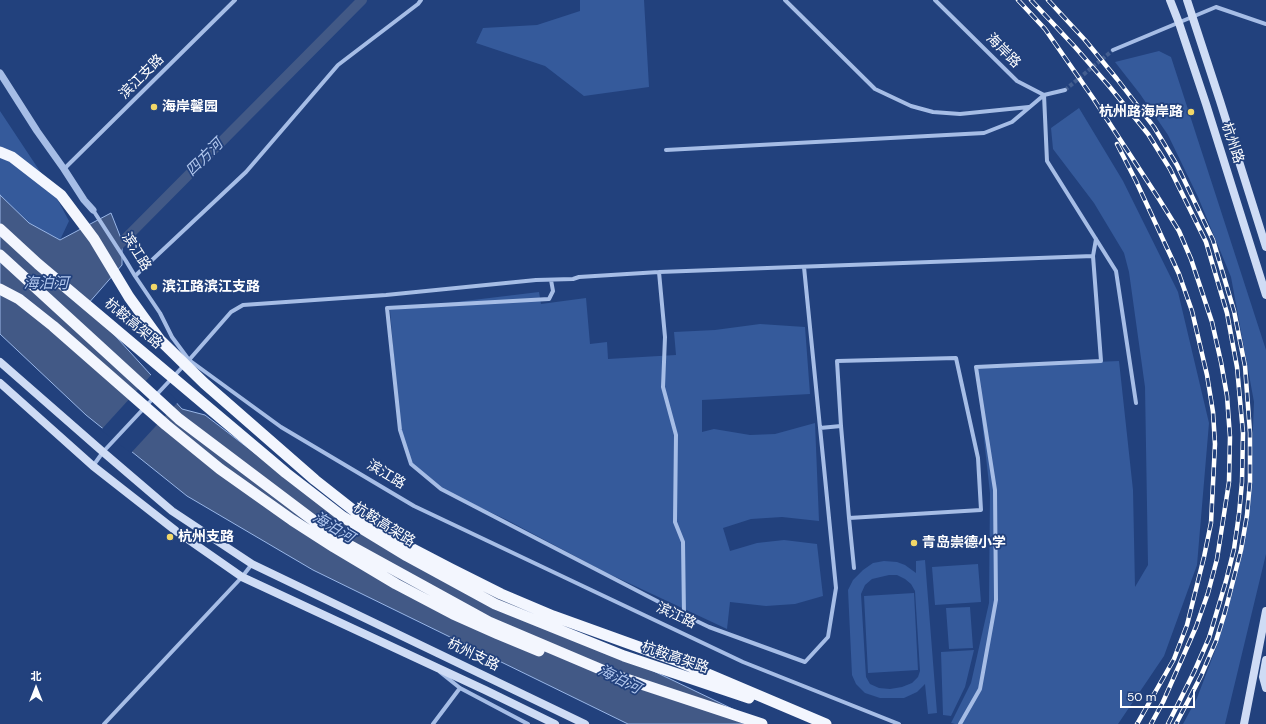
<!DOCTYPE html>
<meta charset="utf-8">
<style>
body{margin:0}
#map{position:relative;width:1266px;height:724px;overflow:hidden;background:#22417d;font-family:"DM Sans","Noto Sans SC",sans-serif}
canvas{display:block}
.north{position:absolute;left:16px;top:668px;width:40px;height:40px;-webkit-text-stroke:3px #22417d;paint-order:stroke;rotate:0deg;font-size:11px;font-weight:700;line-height:16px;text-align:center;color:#fff}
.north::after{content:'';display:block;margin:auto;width:14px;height:18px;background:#fff;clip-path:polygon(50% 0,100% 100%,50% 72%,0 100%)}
.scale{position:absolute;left:1120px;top:690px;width:75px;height:18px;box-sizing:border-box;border:2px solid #fff;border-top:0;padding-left:5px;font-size:12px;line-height:14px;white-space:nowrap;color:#fff;-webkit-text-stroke:3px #22417d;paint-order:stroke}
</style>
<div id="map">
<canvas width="1266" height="724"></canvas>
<div class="north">北</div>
<div class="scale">50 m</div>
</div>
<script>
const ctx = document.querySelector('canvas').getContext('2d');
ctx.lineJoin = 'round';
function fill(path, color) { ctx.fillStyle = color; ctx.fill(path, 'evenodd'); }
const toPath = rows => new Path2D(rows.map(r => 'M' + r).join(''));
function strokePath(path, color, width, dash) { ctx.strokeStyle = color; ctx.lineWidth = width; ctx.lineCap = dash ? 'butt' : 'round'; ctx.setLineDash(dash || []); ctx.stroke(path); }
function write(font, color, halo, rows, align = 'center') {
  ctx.font = font + ' "DM Sans","Noto Sans SC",sans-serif'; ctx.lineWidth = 3.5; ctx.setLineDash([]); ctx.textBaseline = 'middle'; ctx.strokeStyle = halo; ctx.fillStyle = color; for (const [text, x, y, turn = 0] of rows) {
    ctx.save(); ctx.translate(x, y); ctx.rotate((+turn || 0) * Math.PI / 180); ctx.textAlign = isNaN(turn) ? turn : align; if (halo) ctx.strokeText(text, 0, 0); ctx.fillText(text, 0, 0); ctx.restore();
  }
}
const green = toPath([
 [580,0,644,0,649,87,584,96,545,66,476,43,483,28,537,25,580,11],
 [1159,51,1171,57,1266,350,1266,554,1225,724,1183,724,1197,698,1216,648,1241,557,1251,477,1254,402,1231,277,1198,197,1168,135,1140,94,1115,62],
 [1079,108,1123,181,1178,292,1209,423,1197,565,1164,656,1118,724,955,724,951,723,971,683,989,603,990,493,976,367,1119,361,1133,490,1135,587,1148,565,1145,387,1129,272,1124,253,1094,203,1053,149,1051,128],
 [0,111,53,191,69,221,60,240,29,223,0,195],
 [539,292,541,304,586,298,590,344,607,342,608,359,676,355,674,332,715,330,760,324,805,327,810,394,702,400,702,432,714,429,750,435,775,434,815,423,819,521,782,517,751,519,723,528,730,551,757,543,784,540,817,544,823,596,795,604,766,606,730,602,727,629,605,572,507,520,441,489,411,464,400,430,390,310],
 [925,560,937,713,928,714,925,684,917,692,904,698,880,698,865,693,856,684,852,675,848,590,853,580,863,570,873,563,884,561,897,562,905,565,916,573,916,561],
 [889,575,897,575,905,579,911,584,915,591,920,671,918,677,912,683,902,687,890,689,879,688,870,684,866,677,861,594,865,585,872,579],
 [978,564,981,602,935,605,932,567],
 [914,593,918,670,868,673,864,596],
 [970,607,973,648,949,649,946,608],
 [974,650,965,687,951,716,943,715,941,652]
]);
const water = toPath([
 [0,195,29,223,60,240,111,213,122,241,122,265,87,305,182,409,205,415,303,490,430,564,764,724,628,724,313,570,187,496,86,415,0,334,0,195]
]);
const pier = toPath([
 [152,374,178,402,131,453,101,430]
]);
const canal = toPath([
 [114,250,362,0]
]);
const minorTunnel = toPath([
 [1065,90,1113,50]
]);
const minor = toPath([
 [785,0,875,89,911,106,933,112,960,114,1029,107],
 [935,0,1017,81,1044,95,1065,90],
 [1113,50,1216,7,1266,24],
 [1044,95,1047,161,1116,271,1136,403],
 [666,150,984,133,1012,122,1044,95],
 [64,169,235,0],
 [93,210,126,261,135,276,160,313,172,337,189,360,281,427,414,506,743,662,899,724],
 [659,272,665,337,663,387,676,435,675,522,683,542,684,615],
 [135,276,246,172,338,65,418,4,421,0],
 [551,280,553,291,549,299,387,308,400,430,411,464,441,489,684,615,709,627,805,662,828,637,836,588,804,267],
 [820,428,841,426],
 [93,466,103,452,189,360,231,312,243,305,386,295,536,280,573,279,579,277,659,272,1093,256],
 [849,518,981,510,978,458,956,358,837,361,841,426,849,518,854,568],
 [440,672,460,688,528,724],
 [104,724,242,577,252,564],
 [433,724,460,688],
 [960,724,980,689,996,600,995,490,976,367,1101,361,1093,256,1096,239]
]);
const tertiary = toPath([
 [0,73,37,131,64,169,84,200,93,210]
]);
const secondary = toPath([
 [1170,0,1179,23,1206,104,1266,295],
 [1187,0,1220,101,1266,247],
 [0,362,103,452,172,511,252,564,585,724],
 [0,383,93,466,176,531,242,577,485,690,555,724],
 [1266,660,1263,677,1266,688],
 [1244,724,1266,611]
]);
const rail = toPath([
 [1018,0,1045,29,1093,98,1159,199,1179,231,1191,259,1212,322,1221,362,1227,396,1230,437,1229,482,1217,559,1208,593,1196,627,1163,702,1151,724],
 [1031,0,1075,47,1109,86,1148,134,1170,169,1206,242,1227,313,1237,367,1243,433,1242,482,1239,514,1234,549,1226,581,1209,638,1194,672,1168,724],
 [1048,0,1085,40,1117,79,1154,127,1177,165,1213,240,1234,311,1245,366,1250,433,1250,482,1247,515,1241,550,1225,612,1216,641,1201,676,1176,724],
 [1117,144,1136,181,1179,274,1192,311,1207,375,1213,412,1215,444,1211,523,1204,557,1187,625,1174,659,1137,724]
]);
const trunkBridge = toPath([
 [0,152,12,157,61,195,94,239,129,297,160,340,204,383,315,480,362,517,403,544,451,569,501,594,553,616,675,660,826,724],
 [0,229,38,264,286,473,343,517,407,556,495,604,624,656,749,698],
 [0,255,179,419,338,539,489,622,614,675,762,724],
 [0,289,19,299,53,326,166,425,220,469,292,520,334,547,396,584,453,614,498,634,539,651]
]);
const markers = [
 [154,107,4,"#f2d768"],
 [1191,112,4,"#f2d768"],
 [154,287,4,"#f2d768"],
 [170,537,4,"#f2d768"],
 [914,543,4,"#f2d768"]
];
const streetNames = [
 ["海岸路",1003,51,45],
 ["滨江支路",142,77,-45],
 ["杭州路",1232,143,72],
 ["滨江路",136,252,58],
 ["杭鞍高架路",133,324,40],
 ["滨江路",386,475,31],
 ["杭鞍高架路",384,525,32],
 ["滨江路",676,616,25],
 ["杭州支路",473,655,26],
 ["杭鞍高架路",675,658,19]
];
const poiNames = [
 ["海岸馨园",162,107],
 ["杭州路海岸路",1183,112,"right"],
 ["滨江路滨江支路",162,287],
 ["杭州支路",178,537],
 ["青岛崇德小学",922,543]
];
const waterNames = [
 ["四方河",205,158,-45],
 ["海泊河",46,284],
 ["海泊河",333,528,31],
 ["海泊河",619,680,27]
];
fill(green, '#355a9b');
fill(water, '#425986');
strokePath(water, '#99b6e7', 1);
fill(pier, '#22417d');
strokePath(canal, '#425986', 10);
strokePath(minorTunnel, '#435e90', 4, [4, 2]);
strokePath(minor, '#a6bde6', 4);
strokePath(tertiary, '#a6bde6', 7);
strokePath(secondary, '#cfdcf5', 8);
strokePath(rail, '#fff', 4.5);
strokePath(rail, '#22417d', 3, [9]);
strokePath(trunkBridge, '#f3f6fe', 11);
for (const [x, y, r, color] of markers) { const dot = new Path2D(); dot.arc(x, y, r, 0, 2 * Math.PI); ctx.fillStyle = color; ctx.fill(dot); strokePath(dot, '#22417d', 1.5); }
write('14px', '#fff', '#22417d', streetNames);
write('bold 14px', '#fff', '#22417d', poiNames, 'left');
write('italic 15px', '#b1c7ee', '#22417d', waterNames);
</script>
